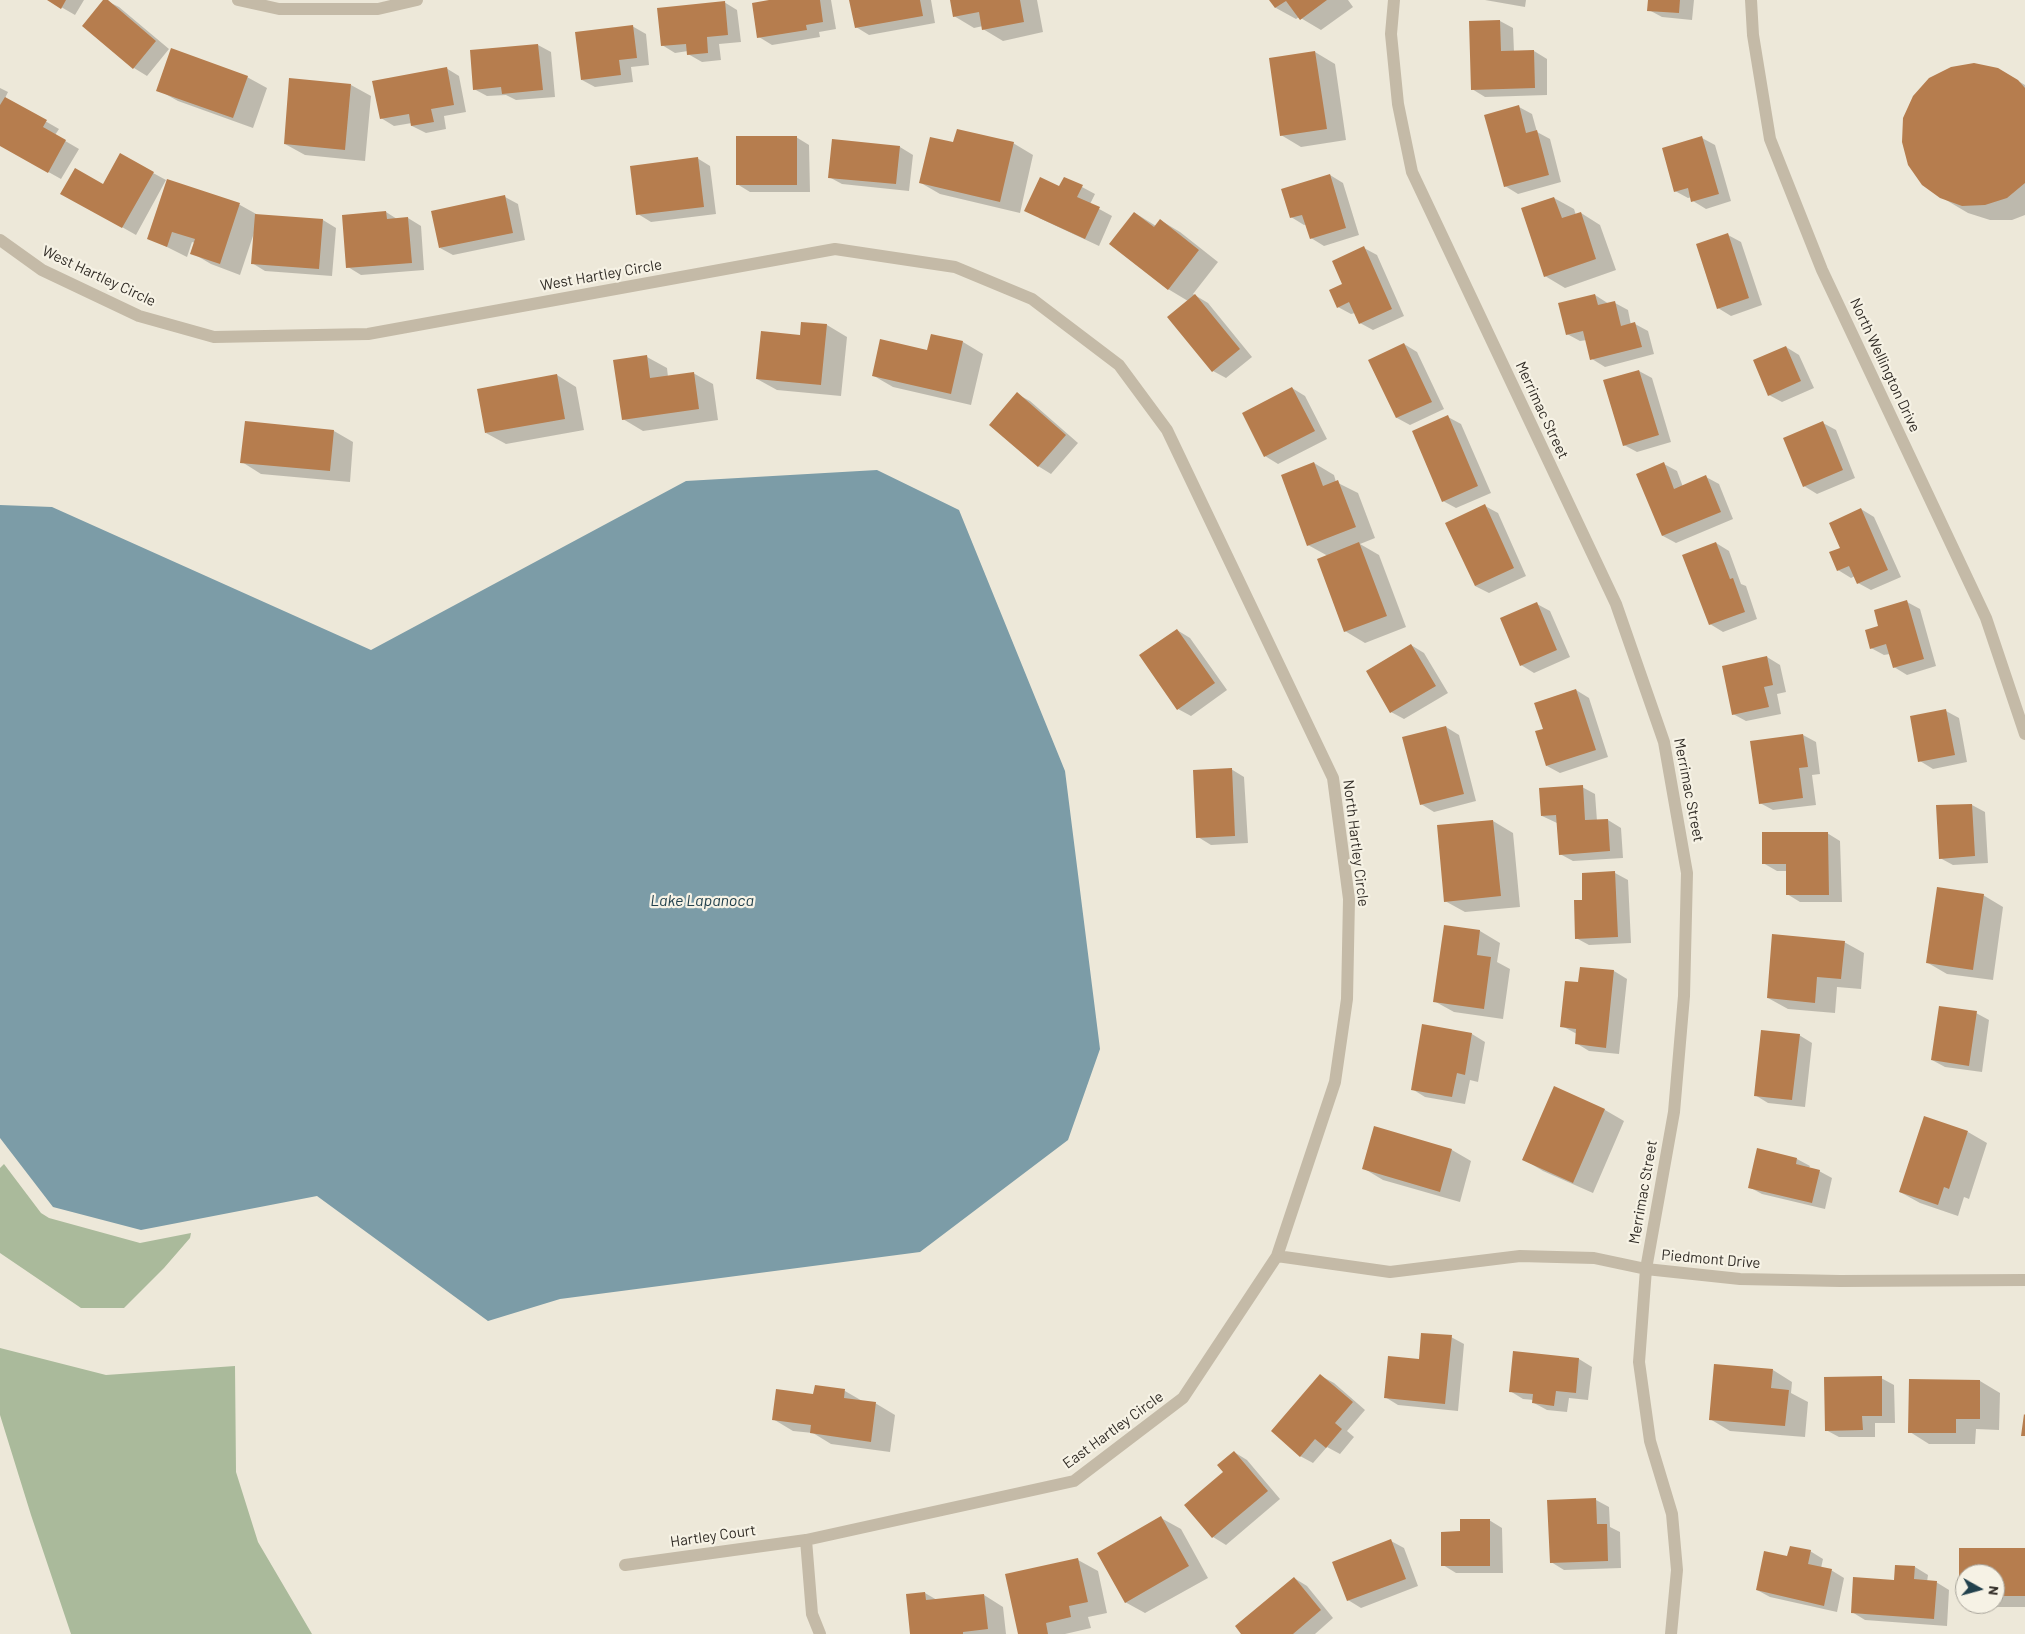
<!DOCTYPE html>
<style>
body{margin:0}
#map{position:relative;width:2025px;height:1634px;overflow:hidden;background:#ede8d9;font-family:Barlow,sans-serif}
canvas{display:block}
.north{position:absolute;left:1955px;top:1564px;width:50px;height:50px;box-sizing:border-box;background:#f6f2e5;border:1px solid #a7a399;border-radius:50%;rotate:97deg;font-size:14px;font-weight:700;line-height:20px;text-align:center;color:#312c26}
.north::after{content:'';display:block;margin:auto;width:18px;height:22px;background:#22414d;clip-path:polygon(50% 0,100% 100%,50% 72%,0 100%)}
</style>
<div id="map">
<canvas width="2025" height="1634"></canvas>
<div class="north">N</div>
</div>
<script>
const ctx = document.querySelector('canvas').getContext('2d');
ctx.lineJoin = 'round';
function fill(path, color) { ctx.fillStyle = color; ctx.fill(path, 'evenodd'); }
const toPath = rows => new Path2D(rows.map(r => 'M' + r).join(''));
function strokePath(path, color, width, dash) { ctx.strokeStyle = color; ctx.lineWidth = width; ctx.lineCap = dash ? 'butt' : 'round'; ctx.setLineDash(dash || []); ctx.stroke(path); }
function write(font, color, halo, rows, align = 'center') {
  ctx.font = font + ' Barlow,sans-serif'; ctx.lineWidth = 4.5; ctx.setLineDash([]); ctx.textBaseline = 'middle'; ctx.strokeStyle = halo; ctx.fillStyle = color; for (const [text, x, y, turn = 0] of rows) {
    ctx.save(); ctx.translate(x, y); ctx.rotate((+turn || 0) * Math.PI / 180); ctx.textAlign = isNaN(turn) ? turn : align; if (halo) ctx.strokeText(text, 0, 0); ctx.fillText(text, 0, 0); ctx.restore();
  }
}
const green = toPath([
 [4,1164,41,1213,49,1218,140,1243,191,1233,190,1238,164,1268,124,1308,81,1308,0,1253,0,1168],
 [0,1348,106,1375,235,1366,236,1472,258,1542,312,1634,71,1634,31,1515,0,1415]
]);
const water = toPath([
 [877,470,959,510,1065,771,1100,1049,1068,1140,920,1252,560,1299,488,1321,317,1196,141,1230,53,1207,0,1138,0,505,52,507,371,650,686,481]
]);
const shadow = toPath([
 [49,0,84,0,75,15],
 [105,0,119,7,169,49,147,76,134,68,84,26],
 [776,0,831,0,836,29,819,32,820,37,772,45,759,37],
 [851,0,931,0,935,23,869,35,856,27],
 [951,0,1037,0,1043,32,1003,41,983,29,983,26,974,28,954,16],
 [1271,0,1348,0,1353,7,1321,30,1299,17,1296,19,1276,8],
 [1485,0,1526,0,1525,7],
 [1649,0,1694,0,1692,20,1662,17,1649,10],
 [724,2,737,10,741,42,719,44,721,60,702,62,688,54,688,51,675,53,662,45],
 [1500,21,1513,28,1514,52,1534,51,1547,59,1547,95,1485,97,1472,89],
 [632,26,646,34,649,65,631,67,633,82,595,87,582,80],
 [538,45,551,52,555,97,516,100,506,95,487,96,474,89],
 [1315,52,1335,64,1346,140,1301,147,1281,135,1270,59],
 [446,68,459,76,466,112,444,116,446,129,426,133,412,126,412,123,394,126,381,118],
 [1997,69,2025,85,2025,215,2012,220,1990,220,1968,213,1941,197],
 [247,77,267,88,253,128,178,101,158,90],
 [351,85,371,96,365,161,305,155,285,144],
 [0,88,8,92,5,98,59,129,55,135,79,149,61,179,0,145],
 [1519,107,1532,114,1537,132,1550,139,1561,182,1518,194,1505,186],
 [796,137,809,145,810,192,750,192,737,184],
 [1702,138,1715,145,1731,201,1706,209,1693,201,1692,197,1688,198,1675,191],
 [1013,143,1033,155,1020,213,940,194,921,183,954,144],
 [900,147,913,155,909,191,842,184,829,177],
 [120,155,166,180,136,235,62,193,104,185],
 [697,158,710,166,716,214,651,222,638,214],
 [1330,175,1343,183,1359,235,1324,246,1311,238,1307,224,1304,225,1291,217],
 [168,181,240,205,258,215,323,220,336,228,332,276,265,271,252,263,254,233,240,275,211,264,192,253,195,243,192,242,187,257,149,238],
 [1082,187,1095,194,1090,204,1112,216,1099,246,1039,218,1060,188],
 [505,197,518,204,525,240,453,255,440,248],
 [1554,198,1574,209,1576,215,1581,213,1600,225,1616,270,1565,288,1545,276],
 [386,212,397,219,408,218,421,226,424,270,361,275,348,267],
 [1135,213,1156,226,1160,220,1180,232,1218,262,1193,294,1208,303,1252,357,1226,378,1213,371,1188,301,1168,289],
 [1728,235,1741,242,1762,305,1731,316,1718,308],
 [1364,248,1377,255,1404,316,1373,330,1360,323,1355,313,1351,314,1338,307,1344,284],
 [1595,295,1609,304,1615,303,1628,310,1631,325,1635,324,1648,331,1654,354,1605,367,1592,359,1587,340,1580,341,1567,334],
 [802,323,827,325,847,337,841,396,777,390,757,379,801,336],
 [931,335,963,342,983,354,971,405,893,387,874,376,928,351],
 [1404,344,1417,352,1444,409,1410,425,1397,418,1370,361],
 [1786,347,1799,355,1814,388,1782,402,1769,395],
 [647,357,667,368,668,377,693,373,713,384,718,420,643,431,623,419],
 [1639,371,1652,378,1671,442,1637,452,1624,445],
 [557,375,576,387,584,430,506,444,486,433],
 [1292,388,1305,396,1327,439,1278,464,1265,456],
 [1017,394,1030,401,1078,443,1051,474,1038,466],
 [1448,417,1461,424,1491,493,1456,508,1443,501],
 [1823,423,1836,430,1855,478,1817,494,1804,486],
 [334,431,353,442,350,482,261,474,242,462],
 [1314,463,1334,475,1336,482,1358,493,1375,538,1360,544,1379,555,1406,627,1365,643,1345,631,1328,556,1308,545],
 [1664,464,1677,471,1683,487,1706,477,1719,484,1733,519,1676,543,1663,536],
 [1485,506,1498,513,1526,576,1489,593,1475,586],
 [1861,509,1874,517,1901,577,1871,590,1858,583,1855,576,1851,578,1838,570,1841,548],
 [1716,543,1729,551,1741,584,1746,586,1757,619,1723,632,1710,624],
 [1907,602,1920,609,1936,666,1907,675,1894,667,1890,654,1884,655,1871,648,1880,627],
 [1537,604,1550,611,1570,657,1534,673,1521,665],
 [1177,630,1190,638,1227,690,1191,716,1178,709],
 [1411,645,1424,653,1448,693,1404,719,1391,712],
 [1767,657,1780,665,1786,692,1777,694,1781,714,1746,721,1733,714],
 [1576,690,1589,698,1608,757,1560,773,1547,766],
 [1946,711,1959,718,1967,762,1933,769,1920,761],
 [1446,727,1459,735,1476,801,1434,812,1421,804],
 [1803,735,1816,742,1820,774,1812,775,1816,805,1773,810,1760,803],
 [1231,769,1244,777,1248,843,1211,845,1198,837],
 [1582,787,1595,794,1597,821,1608,820,1621,828,1623,858,1573,861,1560,854,1557,823,1542,816],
 [1972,805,1985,812,1988,863,1953,865,1940,858],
 [1493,821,1513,833,1520,907,1465,912,1445,901,1439,826],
 [1827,833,1840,841,1842,902,1800,902,1787,894,1787,871,1777,871,1763,863],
 [1615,873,1628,880,1631,943,1589,945,1576,938,1584,901],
 [1983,895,2003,907,1993,980,1947,974,1928,963],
 [1445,927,1480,931,1500,943,1497,962,1510,969,1503,1019,1454,1012,1434,1001],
 [1844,942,1864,953,1861,989,1837,987,1835,1013,1788,1009,1768,998],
 [1581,968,1614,971,1627,979,1619,1054,1589,1051,1576,1043,1577,1034,1562,1026,1579,984],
 [1976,1013,1989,1020,1982,1072,1945,1067,1932,1060],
 [1423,1026,1472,1034,1485,1042,1478,1082,1470,1080,1465,1104,1425,1097,1412,1089],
 [1799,1035,1812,1043,1805,1107,1768,1103,1755,1095],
 [1555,1088,1605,1110,1624,1121,1593,1193,1543,1171,1523,1159],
 [1968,1132,1987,1143,1969,1199,1964,1197,1958,1216,1920,1203,1900,1192],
 [1452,1150,1471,1161,1460,1202,1383,1180,1363,1168],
 [1797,1159,1810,1166,1809,1168,1819,1171,1832,1178,1825,1209,1762,1194,1749,1187],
 [1451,1337,1464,1344,1458,1411,1398,1405,1385,1397,1420,1361],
 [1514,1353,1579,1359,1592,1367,1588,1400,1569,1398,1567,1412,1547,1410,1534,1403,1534,1400,1523,1399,1510,1391],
 [1773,1370,1792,1382,1791,1393,1808,1402,1805,1437,1730,1431,1710,1419],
 [1321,1376,1334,1383,1365,1410,1347,1431,1354,1437,1340,1454,1327,1447,1313,1463,1300,1456],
 [1881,1378,1894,1385,1895,1423,1875,1423,1875,1437,1839,1437,1826,1430],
 [1980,1381,2000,1393,1999,1430,1976,1429,1975,1444,1929,1444,1910,1432],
 [845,1391,864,1402,875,1403,895,1415,890,1452,831,1444,813,1433,793,1431,773,1419,814,1396],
 [1234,1452,1247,1460,1280,1499,1226,1545,1213,1537,1225,1473],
 [1596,1500,1609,1507,1610,1527,1620,1532,1621,1568,1564,1570,1551,1562],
 [1161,1518,1181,1529,1208,1578,1145,1613,1125,1602],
 [1489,1520,1502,1528,1503,1573,1456,1573,1443,1565],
 [1391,1541,1404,1548,1418,1586,1361,1608,1348,1600],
 [1960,1549,2025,1549,2025,1607,1980,1607,1975,1604,1995,1604,1995,1574,1965,1574,1965,1598,1960,1595],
 [1810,1551,1823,1559,1821,1568,1831,1570,1844,1578,1837,1612,1770,1597,1757,1590,1788,1557],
 [1078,1560,1098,1571,1107,1613,1088,1617,1091,1628,1065,1634,1019,1634],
 [1915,1567,1928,1575,1927,1582,1936,1582,1949,1590,1947,1626,1865,1620,1852,1612],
 [1294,1578,1307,1586,1333,1618,1315,1634,1243,1634],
 [925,1593,937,1600,984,1595,1003,1607,1006,1634,911,1634]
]);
const building = toPath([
 [47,0,66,0,61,9],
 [103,0,108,0,156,41,133,69,82,26],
 [769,0,820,0,823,22,806,25,807,30,757,38,752,3],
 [849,0,920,0,923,16,855,28],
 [950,0,1020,0,1024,22,982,30,979,12,953,17],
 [1269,0,1327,0,1300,20,1286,1,1275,8],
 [1648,0,1680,0,1679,13,1647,11],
 [725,1,728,35,707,37,708,53,687,55,686,44,661,46,657,8],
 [1500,20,1501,51,1534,50,1535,88,1471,90,1469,21],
 [633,25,637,58,619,60,621,75,581,80,575,32],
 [538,44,543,90,502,94,501,87,473,90,470,50],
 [171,48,248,76,233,118,156,91],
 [1315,51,1327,129,1280,136,1269,58],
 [1974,63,1998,68,2018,80,2025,88,2025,183,2007,198,1985,205,1962,206,1940,198,1922,185,1908,165,1902,142,1903,118,1913,96,1929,78,1951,67],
 [447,67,454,105,431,109,434,122,411,126,409,114,380,119,372,81],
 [289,78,351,84,345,150,284,144],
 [5,97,47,120,43,127,66,140,48,173,0,146,0,105],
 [1519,105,1526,133,1537,130,1549,175,1504,187,1484,115],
 [957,129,1014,142,1000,202,919,183,930,137,953,142],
 [736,136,797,136,797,185,736,185],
 [1702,136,1719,194,1691,202,1688,188,1674,192,1662,148],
 [832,139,900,146,896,184,828,178],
 [120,153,154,172,122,228,60,194,75,168,103,184],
 [698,157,704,207,636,215,630,166],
 [1330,174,1346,228,1310,239,1302,215,1290,218,1281,189],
 [1040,177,1059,186,1064,177,1083,185,1077,197,1100,207,1085,239,1024,211],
 [167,179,240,203,220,264,190,254,195,239,172,232,167,247,147,239],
 [505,195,513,233,439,248,431,211],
 [1554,197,1562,218,1581,212,1596,259,1544,277,1521,208],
 [386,211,387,219,408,217,412,263,346,268,342,215],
 [1134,212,1154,227,1160,219,1199,250,1168,290,1109,244],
 [255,214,323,219,319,269,251,264],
 [1728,233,1749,298,1717,309,1696,244],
 [1364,246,1392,309,1359,324,1349,302,1337,308,1329,290,1342,284,1332,261],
 [1195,294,1240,349,1212,372,1167,317],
 [1595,294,1598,305,1615,301,1621,326,1635,322,1642,347,1590,360,1583,331,1566,335,1558,303],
 [801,322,827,324,821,385,756,379,761,331,800,335],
 [931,334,963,341,951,394,872,376,880,339,927,350],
 [1404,343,1432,402,1396,418,1368,360],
 [1786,346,1801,381,1768,396,1753,360],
 [647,355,650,378,694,372,699,409,622,420,613,360],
 [1639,370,1659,435,1623,446,1603,380],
 [557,374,565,419,485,433,477,389],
 [1292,387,1315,431,1264,457,1242,413],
 [1017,392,1066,435,1038,467,989,425],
 [1448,415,1478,486,1442,502,1412,431],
 [245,421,334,430,330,471,240,463],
 [1823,421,1843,470,1803,487,1783,438],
 [1314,462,1323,486,1338,480,1356,527,1307,546,1281,475],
 [1664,462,1674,489,1706,475,1721,512,1662,536,1636,474],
 [1485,504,1514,568,1475,586,1445,523],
 [1861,508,1888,570,1857,584,1849,566,1837,571,1829,552,1840,548,1829,523],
 [1359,542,1387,616,1344,632,1317,559],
 [1716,542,1730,579,1733,578,1745,612,1709,625,1682,555],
 [1907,600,1924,659,1893,668,1886,644,1870,649,1865,630,1878,626,1874,610],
 [1537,602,1557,650,1520,666,1500,618],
 [1177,629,1215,683,1177,710,1139,655],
 [1411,644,1436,686,1390,713,1366,671],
 [1767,656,1773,685,1764,687,1769,707,1732,715,1722,666],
 [1576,689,1596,750,1546,766,1535,731,1543,729,1534,703],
 [1946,709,1955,755,1918,762,1910,716],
 [1446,726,1464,794,1420,805,1402,737],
 [1803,734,1808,767,1799,768,1803,798,1759,804,1750,741],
 [1232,768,1235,836,1196,838,1193,770],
 [1583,785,1585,820,1608,819,1610,851,1559,855,1556,815,1541,816,1539,788],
 [1972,804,1975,856,1939,859,1936,805],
 [1493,820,1501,896,1444,902,1437,825],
 [1762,832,1828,832,1829,895,1786,895,1786,864,1762,864],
 [1615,871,1618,937,1575,939,1574,900,1582,900,1582,873],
 [1937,887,1984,894,1973,970,1926,963],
 [1444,925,1480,930,1477,955,1491,957,1484,1009,1433,1002],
 [1772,934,1845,941,1841,979,1817,977,1815,1003,1767,998],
 [1580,967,1614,970,1606,1048,1575,1044,1576,1029,1560,1027,1565,981,1578,982],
 [1939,1006,1977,1011,1969,1066,1931,1060],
 [1422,1024,1472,1033,1465,1075,1457,1073,1452,1097,1411,1090],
 [1761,1030,1800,1034,1792,1100,1754,1096],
 [1554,1086,1605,1109,1573,1183,1522,1160],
 [1924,1116,1968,1131,1949,1189,1944,1187,1938,1205,1899,1192],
 [1374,1126,1452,1149,1440,1192,1362,1169],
 [1757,1148,1797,1158,1796,1164,1820,1170,1812,1203,1748,1188],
 [1421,1333,1452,1335,1445,1404,1384,1398,1388,1356,1419,1359],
 [1513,1351,1579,1358,1576,1393,1556,1391,1554,1406,1532,1403,1533,1394,1509,1392],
 [1714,1364,1773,1369,1771,1388,1789,1390,1785,1426,1709,1420],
 [1320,1374,1353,1402,1335,1423,1342,1429,1326,1448,1315,1439,1300,1457,1271,1431],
 [1882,1376,1882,1416,1862,1416,1863,1430,1825,1431,1824,1377],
 [1909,1379,1980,1380,1980,1419,1956,1419,1956,1433,1908,1433],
 [815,1385,845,1389,844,1398,876,1402,871,1442,810,1433,811,1425,772,1420,776,1389,813,1394],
 [2024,1414,2025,1415,2025,1436,2021,1436],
 [1234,1451,1268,1491,1212,1538,1184,1505,1223,1472,1217,1465],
 [1596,1498,1597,1524,1607,1524,1608,1561,1550,1563,1547,1500],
 [1161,1516,1189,1566,1125,1603,1097,1553],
 [1460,1519,1490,1519,1490,1566,1441,1566,1441,1532,1460,1531],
 [1391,1539,1406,1579,1347,1601,1332,1562],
 [1790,1546,1811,1550,1808,1564,1832,1569,1824,1606,1756,1590,1764,1551,1787,1556],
 [1959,1548,2025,1548,2025,1596,1995,1596,1995,1574,1965,1574,1965,1596,1959,1596],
 [1078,1558,1088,1602,1069,1606,1071,1617,1046,1623,1048,1634,1018,1634,1005,1574],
 [1895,1565,1915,1566,1914,1579,1937,1581,1934,1619,1851,1613,1853,1577,1894,1580],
 [1294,1577,1321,1610,1293,1634,1241,1634,1235,1626],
 [925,1592,926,1600,984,1594,988,1629,963,1632,963,1634,910,1634,906,1594]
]);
const minor = toPath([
 [238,0,279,9,378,9,417,0],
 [1394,0,1391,34,1398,104,1412,172,1616,604,1664,742,1687,873,1684,996,1674,1112,1646,1269,1639,1362,1650,1441,1672,1514,1677,1570,1671,1634],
 [1751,0,1753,35,1770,139,1822,270,1986,618,2025,734],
 [0,240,42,270,139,316,214,337,368,334,835,249,955,267,1032,299,1119,365,1167,430,1333,778,1349,899,1347,999,1335,1082,1277,1256,1183,1398,1074,1481,806,1540,625,1565],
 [1277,1256,1390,1272,1520,1256,1594,1258,1646,1269,1740,1279,1840,1281,2025,1280],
 [806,1540,812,1614,820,1634]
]);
const streetNames = [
 ["West Hartley Circle",601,275,-10],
 ["West Hartley Circle",99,276,25],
 ["North Wellington Drive",1885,365,65],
 ["Merrimac Street",1542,410,65],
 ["Merrimac Street",1689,790,79],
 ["North Hartley Circle",1356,843,83],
 ["Merrimac Street",1643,1192,-80],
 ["Piedmont Drive",1711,1259,5],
 ["East Hartley Circle",1113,1430,-36],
 ["Hartley Court",713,1536,-8]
];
const waterNames = [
 ["Lake Lapanoca",702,901]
];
fill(green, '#aaba9b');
fill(water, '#7c9ca7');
fill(shadow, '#0003');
fill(building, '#b67d4e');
strokePath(minor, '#c4baa7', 12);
write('15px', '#312c26', '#f6f2e5', streetNames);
write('italic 16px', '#22414d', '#f6f2e5', waterNames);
</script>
